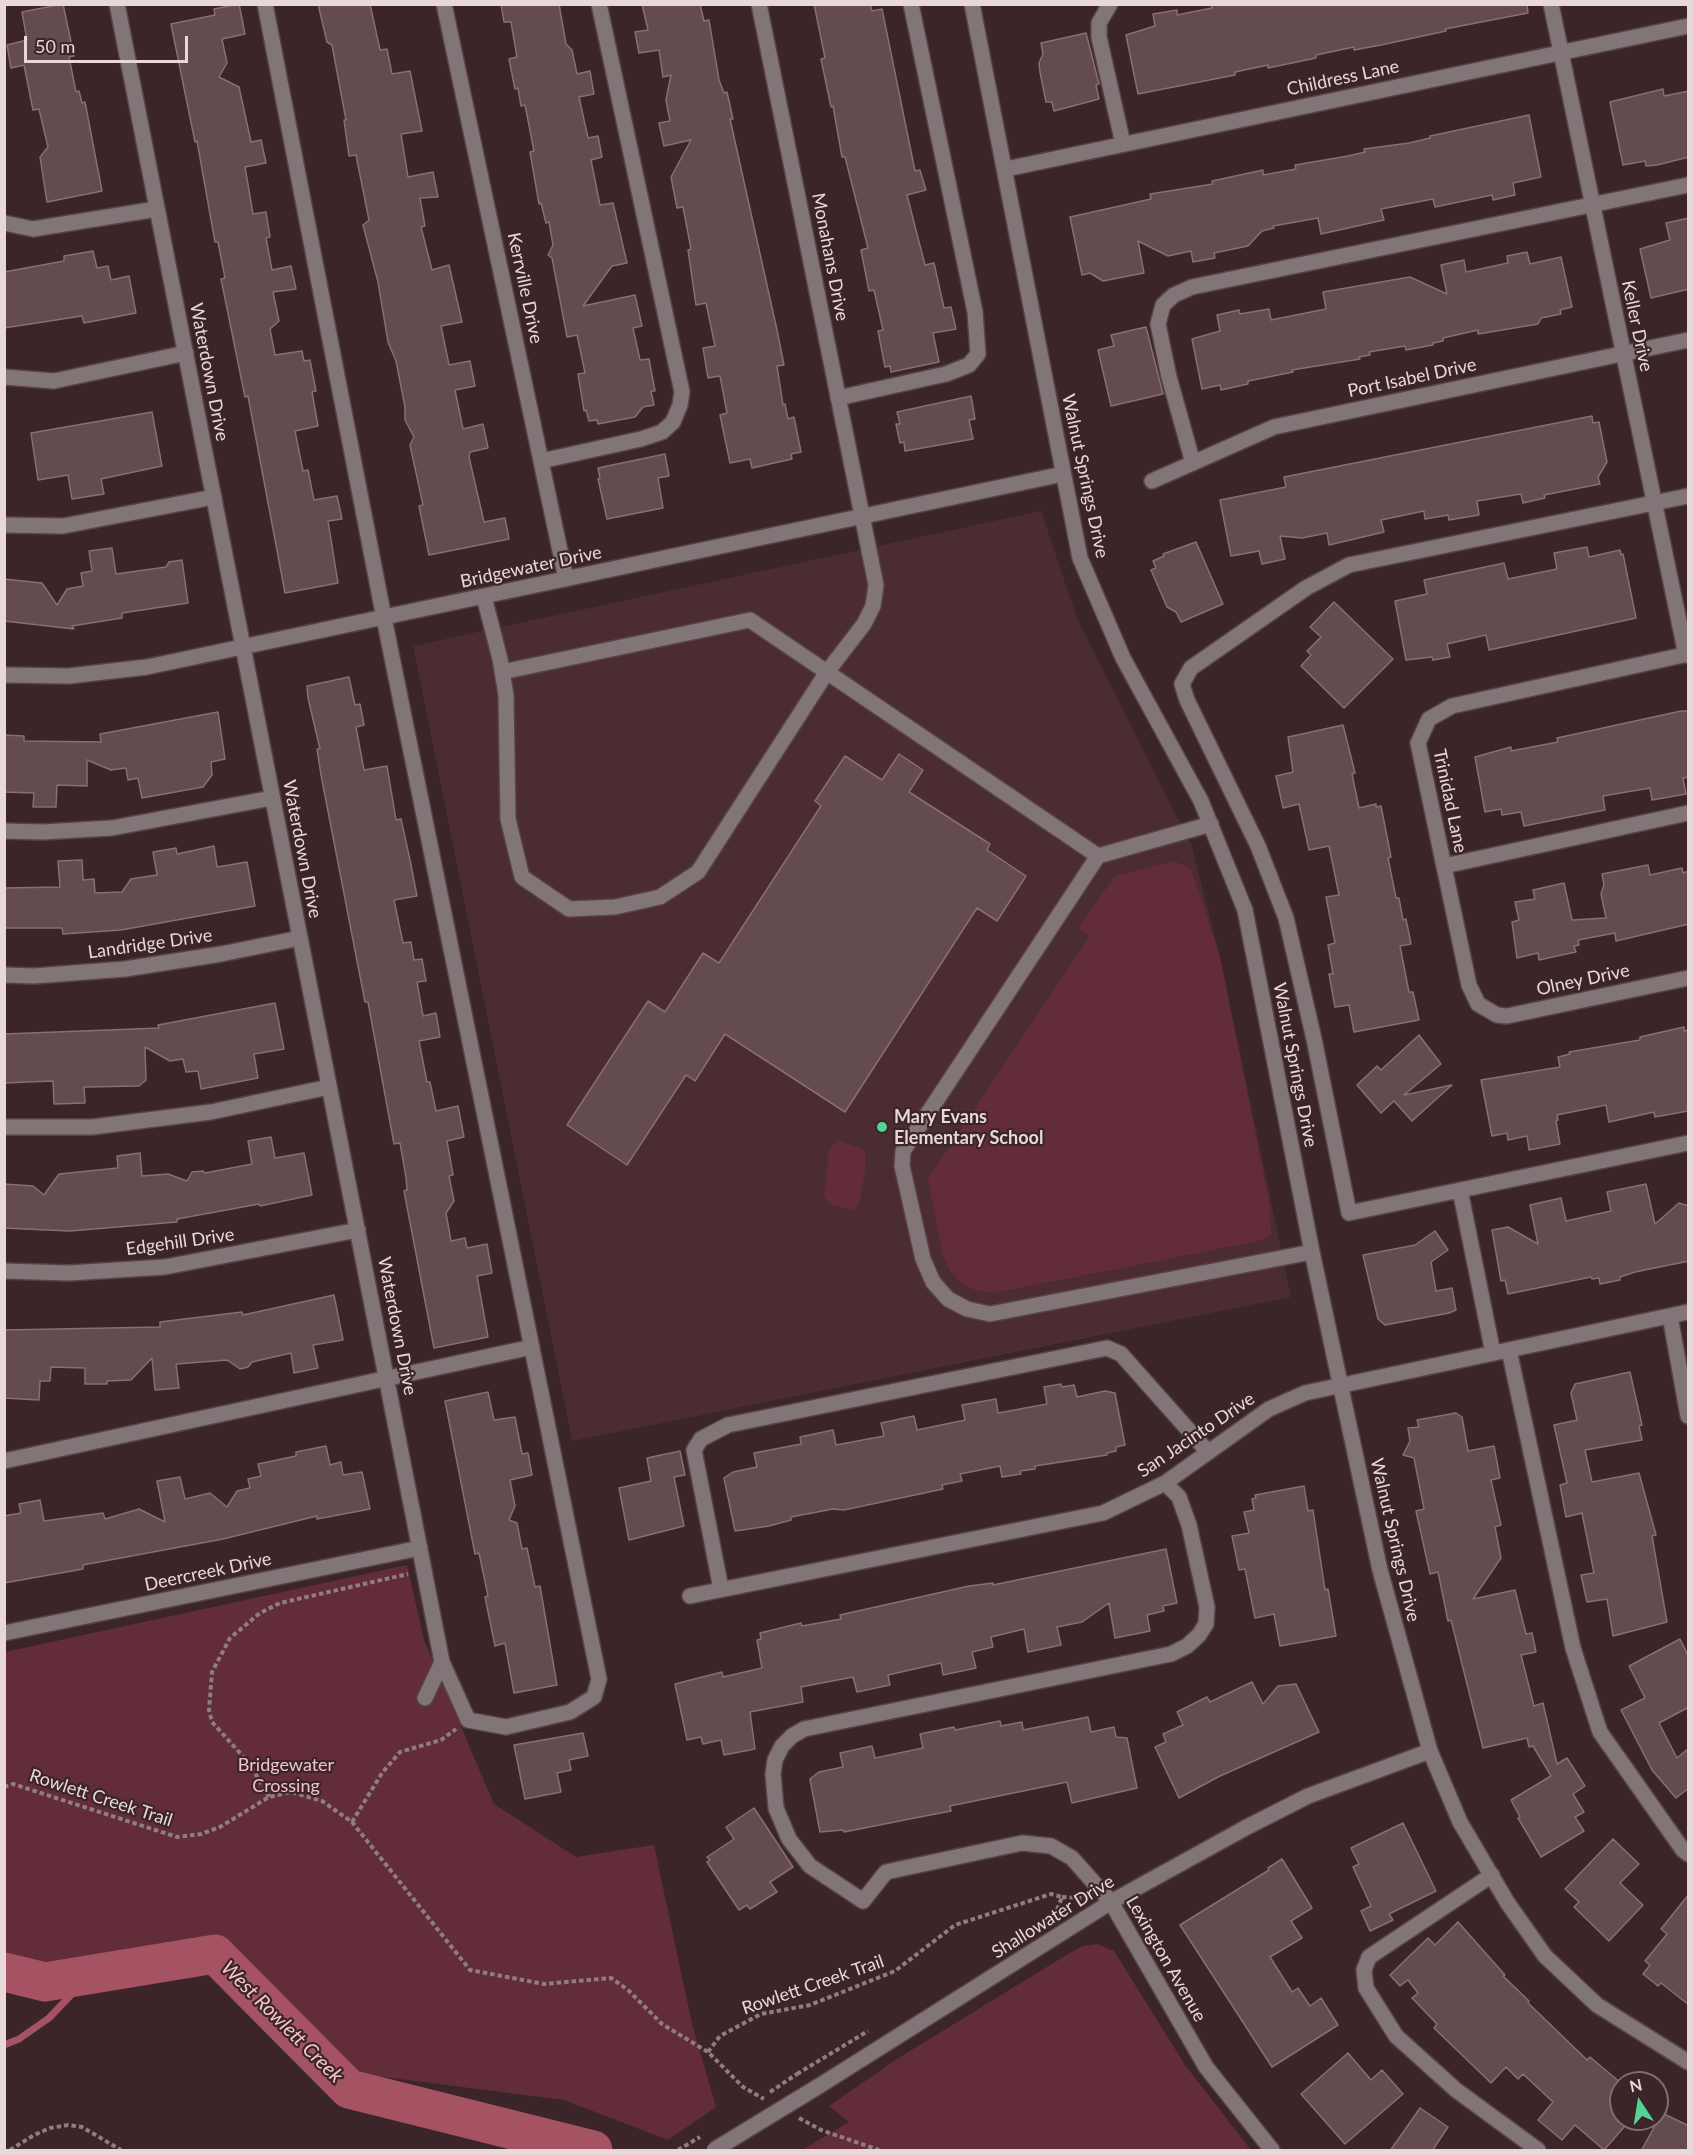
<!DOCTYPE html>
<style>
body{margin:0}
#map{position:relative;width:1693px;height:2155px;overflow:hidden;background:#3b2529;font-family:Lato,sans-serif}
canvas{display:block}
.frame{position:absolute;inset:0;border:6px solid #e8d8da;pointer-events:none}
.north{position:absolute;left:1609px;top:2071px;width:60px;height:60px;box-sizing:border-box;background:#3b2529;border:2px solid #806d70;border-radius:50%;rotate:348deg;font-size:16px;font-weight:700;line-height:24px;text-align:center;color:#e8d8da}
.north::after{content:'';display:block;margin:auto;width:21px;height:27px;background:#54d395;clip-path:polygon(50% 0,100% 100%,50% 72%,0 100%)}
.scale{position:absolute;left:24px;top:36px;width:164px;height:27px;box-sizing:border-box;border:3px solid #e8d8da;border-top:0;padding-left:8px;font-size:18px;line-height:21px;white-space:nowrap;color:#e8d8da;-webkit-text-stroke:4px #3b2529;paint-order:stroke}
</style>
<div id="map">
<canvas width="1693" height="2155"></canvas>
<div class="frame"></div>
<div class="north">N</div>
<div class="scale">50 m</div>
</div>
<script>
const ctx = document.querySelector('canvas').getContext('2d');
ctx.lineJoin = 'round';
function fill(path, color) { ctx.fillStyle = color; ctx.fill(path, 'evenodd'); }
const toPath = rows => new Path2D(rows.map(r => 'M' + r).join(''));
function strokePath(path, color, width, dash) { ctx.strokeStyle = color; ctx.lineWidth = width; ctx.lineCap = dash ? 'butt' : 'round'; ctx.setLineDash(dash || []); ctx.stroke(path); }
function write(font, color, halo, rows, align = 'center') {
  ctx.font = font + ' Lato,sans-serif'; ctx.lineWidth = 4.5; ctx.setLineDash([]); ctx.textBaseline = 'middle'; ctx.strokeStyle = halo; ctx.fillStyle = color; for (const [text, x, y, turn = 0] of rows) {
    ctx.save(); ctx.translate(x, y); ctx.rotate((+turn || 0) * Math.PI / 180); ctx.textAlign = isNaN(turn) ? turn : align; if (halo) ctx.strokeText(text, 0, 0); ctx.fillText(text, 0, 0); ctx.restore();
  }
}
const built = toPath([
 [1041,511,1078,621,1192,846,1220,957,1291,1297,572,1441,413,646]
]);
const green = toPath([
 [1174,861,1189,868,1194,877,1220,957,1270,1206,1271,1235,1259,1241,994,1293,977,1291,962,1283,951,1272,943,1257,928,1179,1090,936,1078,928,1115,876],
 [838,1140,865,1150,865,1172,859,1205,853,1210,829,1204,824,1196,829,1149],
 [407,1565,424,1640,494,1804,576,1857,654,1845,692,2024,716,2107,668,2140,564,2100,360,2074,224,1945,42,1973,5,1962,5,1652],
 [1097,1944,1114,1951,1185,2065,1251,2150,802,2150,849,2122,829,2106,897,2059,1068,1954,1083,1946]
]);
const stream = toPath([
 [4,2045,19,2039,49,2018,90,1975]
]);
const river = toPath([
 [4,1972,45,1982,215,1954,349,2089,593,2150]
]);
const building = toPath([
 [63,4,74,56,69,57,76,92,79,91,82,103,85,102,102,191,47,202,40,157,48,147,39,109,33,110,24,65,11,68,7,45,27,40,22,12,63,4],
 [239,4,245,34,222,39,227,63,219,77,239,87,251,142,261,140,266,163,245,167,253,214,266,212,270,237,266,238,272,270,291,266,296,289,273,292,279,321,270,329,275,355,302,351,304,361,310,360,316,391,312,392,318,426,295,431,303,471,308,470,314,500,337,496,342,519,328,521,338,583,285,593,248,396,245,397,221,279,225,278,218,242,215,242,197,141,195,142,171,24,215,15,214,9,239,4],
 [318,4,370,4,380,50,387,49,392,74,410,71,422,131,401,134,408,177,433,172,438,197,420,198,425,226,421,227,432,270,449,265,462,322,441,326,449,365,470,361,475,386,455,390,463,429,483,424,488,448,470,452,469,457,484,522,505,518,509,539,429,555,419,506,423,505,410,445,414,437,405,420,405,407,396,361,388,342,378,282,363,225,369,220,356,155,349,156,344,120,346,120,332,45,327,42,318,4],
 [501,4,559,4,566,44,572,50,577,74,590,71,594,94,579,97,588,138,598,136,602,157,591,160,600,205,613,203,627,263,612,266,583,306,635,295,642,326,633,328,640,360,649,359,655,391,651,391,654,405,643,407,635,417,598,424,597,420,589,421,586,410,584,411,578,374,585,373,577,335,567,337,552,258,548,255,553,245,549,222,546,223,541,203,539,204,530,152,534,151,525,105,521,106,518,88,515,89,509,59,517,57,511,22,504,22,501,4],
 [642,4,700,4,704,21,709,20,719,80,724,93,727,92,733,119,730,119,777,330,784,365,777,366,783,405,785,404,788,419,794,417,801,452,791,454,792,459,752,468,750,459,730,463,720,415,727,413,720,376,708,378,703,348,715,346,706,303,696,305,688,250,691,249,683,207,677,208,671,177,691,140,664,146,659,123,670,121,666,100,671,75,663,77,659,50,639,53,635,32,648,30,642,4],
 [814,4,870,4,872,11,882,9,915,171,920,170,926,190,907,195,925,265,934,263,944,308,951,307,956,329,933,333,939,362,891,372,890,366,885,367,878,331,883,330,874,290,869,291,861,250,868,248,845,157,842,157,833,106,831,107,821,59,825,58,814,4],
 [1211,4,1527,4,1528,13,1445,29,1446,31,1381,45,1354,50,1354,47,1316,55,1316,58,1268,68,1268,65,1235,72,1235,75,1138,94,1126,35,1155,26,1153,14,1177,10,1177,15,1212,8,1211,4],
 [1086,33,1099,84,1096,85,1099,99,1054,111,1052,102,1046,102,1040,72,1039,63,1043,54,1041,43,1086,33],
 [1663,89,1664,96,1689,91,1689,157,1657,165,1646,166,1645,161,1623,165,1610,102,1663,89],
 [1529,115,1541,177,1513,183,1515,195,1493,200,1492,195,1435,207,1433,199,1381,209,1384,220,1321,234,1318,218,1273,226,1274,228,1262,231,1248,246,1214,253,1215,258,1193,262,1191,251,1168,256,1138,241,1144,273,1103,281,1090,273,1082,275,1070,217,1151,199,1150,194,1213,184,1212,181,1263,170,1263,175,1296,169,1295,165,1348,156,1365,152,1364,149,1409,143,1430,138,1430,136,1529,115],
 [1689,218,1689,289,1651,298,1640,249,1670,240,1666,223,1689,218],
 [93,251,97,268,108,266,111,280,129,276,136,313,84,323,82,316,4,328,4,272,64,261,64,256,93,251],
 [1527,252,1530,264,1561,257,1572,307,1560,310,1561,314,1541,318,1538,324,1478,334,1478,330,1443,338,1443,341,1433,343,1433,345,1406,350,1405,346,1369,352,1370,355,1359,357,1360,359,1292,370,1293,372,1248,381,1248,384,1221,390,1220,385,1202,389,1192,339,1220,331,1217,315,1239,310,1240,314,1269,309,1271,320,1326,309,1323,292,1410,277,1447,294,1441,265,1464,260,1466,272,1508,263,1507,256,1527,252],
 [1146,327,1163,394,1111,406,1098,350,1114,346,1111,335,1146,327],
 [971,396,975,419,969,420,973,439,905,451,904,442,900,443,896,424,900,424,897,412,971,396],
 [152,412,162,466,101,479,104,494,72,499,68,475,38,480,31,433,152,412],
 [1592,416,1593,423,1599,422,1607,462,1598,477,1600,484,1544,495,1545,498,1523,503,1521,494,1477,501,1479,515,1449,520,1448,515,1425,519,1424,511,1381,520,1384,532,1329,545,1327,533,1302,538,1280,536,1285,559,1262,564,1259,551,1231,556,1220,500,1286,487,1284,477,1592,416],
 [665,454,669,476,658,478,663,508,607,519,598,479,600,478,598,468,665,454],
 [1196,542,1223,604,1181,622,1176,612,1167,607,1151,570,1156,568,1153,561,1164,556,1163,554,1196,542],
 [1587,547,1589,557,1620,550,1621,555,1623,554,1636,618,1489,650,1486,635,1447,644,1450,657,1433,660,1432,657,1406,660,1395,601,1427,594,1424,580,1504,563,1508,579,1557,569,1554,553,1587,547],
 [112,548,116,574,166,567,169,562,182,560,188,603,122,613,122,618,72,626,74,629,4,621,4,579,42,583,57,605,67,589,83,586,81,573,92,571,89,551,112,548],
 [1334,602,1393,659,1344,708,1301,666,1311,655,1307,651,1321,637,1310,627,1334,602],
 [349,677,355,705,360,704,364,725,356,727,364,770,387,766,396,820,401,819,410,860,417,896,394,900,403,943,411,942,414,960,422,959,426,981,417,982,423,1016,436,1013,440,1037,419,1041,427,1082,430,1082,436,1111,458,1106,464,1137,447,1141,453,1175,449,1176,454,1201,446,1213,451,1241,465,1238,467,1248,487,1244,492,1273,477,1276,488,1337,434,1348,404,1191,407,1190,406,1177,400,1143,394,1144,368,1002,365,1002,321,775,317,749,320,749,308,698,307,686,349,677],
 [1681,711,1689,711,1689,777,1683,778,1686,794,1652,800,1650,788,1603,796,1605,810,1524,826,1521,812,1502,815,1501,809,1485,812,1475,757,1511,747,1511,751,1558,742,1557,738,1681,711],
 [218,712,225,759,211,762,212,775,203,787,142,798,138,778,128,780,126,768,111,770,87,760,87,786,57,785,56,807,33,807,34,793,4,792,4,735,24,736,24,741,101,742,100,734,218,712],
 [1343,725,1355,773,1352,774,1359,808,1376,804,1376,807,1381,806,1391,857,1388,858,1396,898,1399,898,1403,920,1406,919,1411,944,1400,946,1409,992,1413,992,1419,1020,1354,1032,1349,1005,1335,1007,1329,974,1333,974,1328,945,1335,943,1326,897,1339,895,1329,846,1309,850,1299,804,1283,808,1276,776,1293,772,1288,737,1343,725],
 [899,754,923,770,909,792,990,844,987,850,1026,876,997,921,977,908,845,1112,725,1034,695,1081,686,1075,627,1165,567,1125,648,1001,665,1012,703,953,719,963,821,806,815,801,845,756,882,780,899,754],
 [214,846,217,867,247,862,255,906,121,930,63,934,62,928,4,928,4,888,60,887,58,861,82,860,83,880,94,879,95,893,122,892,131,879,157,875,153,852,176,848,177,854,214,846],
 [1648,865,1650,875,1682,868,1683,873,1689,871,1689,924,1616,941,1615,933,1578,940,1579,945,1574,946,1576,952,1557,956,1539,960,1538,953,1517,958,1512,922,1519,920,1515,902,1535,899,1533,890,1564,883,1572,920,1606,918,1601,894,1604,885,1602,874,1648,865],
 [275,1003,284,1049,254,1054,258,1078,201,1089,198,1071,186,1072,183,1059,170,1061,145,1047,146,1080,139,1086,84,1087,85,1103,54,1104,53,1081,4,1083,4,1034,159,1028,158,1025,275,1003],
 [1684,1027,1684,1031,1688,1030,1688,1111,1655,1117,1654,1112,1609,1122,1606,1105,1557,1115,1558,1120,1556,1121,1560,1144,1529,1150,1527,1136,1508,1140,1507,1133,1492,1136,1481,1080,1560,1067,1558,1057,1570,1054,1569,1052,1640,1040,1640,1037,1684,1027],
 [1419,1035,1441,1064,1404,1095,1452,1085,1412,1121,1394,1101,1381,1113,1357,1085,1377,1066,1381,1070,1419,1035],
 [271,1137,275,1158,304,1153,312,1195,260,1206,259,1204,177,1219,177,1222,70,1231,4,1228,4,1184,33,1186,44,1195,59,1174,118,1168,117,1156,140,1153,142,1176,168,1174,187,1181,192,1172,203,1171,205,1173,252,1164,248,1141,271,1137],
 [1646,1184,1655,1224,1679,1203,1689,1206,1689,1261,1635,1272,1620,1277,1620,1280,1600,1284,1599,1278,1592,1279,1591,1277,1508,1294,1505,1280,1501,1281,1492,1230,1508,1227,1538,1244,1530,1205,1561,1198,1566,1221,1611,1211,1607,1192,1646,1184],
 [1435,1231,1448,1250,1431,1262,1436,1291,1452,1288,1456,1310,1449,1313,1385,1325,1378,1319,1363,1255,1415,1245,1435,1231],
 [334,1295,343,1340,313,1345,318,1368,294,1373,291,1353,252,1362,248,1367,240,1369,227,1360,176,1364,179,1388,155,1390,152,1358,131,1380,107,1381,107,1384,85,1384,85,1368,51,1367,50,1381,40,1381,39,1400,4,1398,4,1330,160,1327,160,1322,242,1312,243,1315,334,1295],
 [1630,1372,1642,1425,1639,1426,1642,1440,1585,1450,1592,1482,1639,1473,1656,1535,1652,1536,1667,1622,1613,1636,1607,1599,1587,1602,1581,1575,1594,1573,1582,1513,1566,1517,1560,1485,1567,1483,1554,1425,1577,1420,1571,1393,1575,1384,1630,1372],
 [1061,1384,1062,1387,1074,1385,1077,1397,1105,1391,1115,1393,1125,1445,1116,1447,1116,1451,1107,1453,1107,1455,1035,1466,1035,1469,1020,1471,1021,1474,1002,1477,1000,1466,960,1474,962,1481,942,1485,943,1489,844,1510,833,1509,791,1517,791,1520,769,1526,735,1531,724,1478,733,1472,757,1467,754,1453,801,1444,800,1437,833,1430,836,1445,884,1436,881,1423,914,1416,917,1430,965,1420,962,1405,996,1399,998,1413,1047,1404,1044,1387,1061,1384],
 [488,1392,494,1420,515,1417,522,1454,528,1453,532,1475,510,1480,515,1506,509,1520,517,1523,522,1549,527,1548,535,1587,540,1586,557,1685,514,1693,505,1643,495,1646,485,1597,488,1596,479,1553,475,1554,445,1401,488,1392],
 [1456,1413,1462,1417,1468,1451,1494,1446,1500,1478,1491,1480,1501,1525,1495,1527,1501,1558,1473,1599,1515,1590,1526,1634,1532,1633,1536,1652,1521,1655,1534,1706,1543,1703,1557,1764,1567,1758,1585,1786,1573,1794,1584,1812,1575,1817,1584,1831,1541,1857,1518,1818,1520,1817,1511,1800,1551,1776,1533,1746,1529,1747,1527,1738,1483,1748,1451,1620,1448,1621,1438,1572,1430,1574,1416,1511,1424,1509,1414,1458,1403,1455,1410,1441,1408,1428,1419,1427,1417,1420,1456,1413],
 [326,1446,330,1465,341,1462,343,1475,362,1472,370,1509,317,1519,317,1516,223,1539,83,1565,83,1569,4,1583,4,1516,21,1513,19,1504,40,1500,44,1521,103,1513,105,1519,139,1509,165,1522,157,1481,180,1477,185,1499,210,1493,227,1507,237,1491,250,1488,248,1479,261,1476,258,1464,296,1456,296,1452,326,1446],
 [680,1451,685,1475,674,1477,684,1526,629,1540,619,1488,651,1481,647,1458,680,1451],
 [1304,1486,1308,1511,1313,1510,1325,1590,1328,1589,1336,1636,1280,1646,1274,1614,1255,1618,1245,1569,1239,1570,1232,1536,1249,1533,1244,1512,1254,1510,1252,1499,1256,1498,1255,1495,1304,1486],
 [1166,1549,1177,1603,1163,1606,1164,1611,1147,1615,1150,1631,1115,1638,1109,1603,1082,1622,1057,1627,1061,1645,1028,1652,1024,1629,991,1637,993,1647,972,1652,976,1668,943,1675,941,1663,888,1675,890,1685,857,1692,853,1677,801,1687,803,1702,750,1712,755,1749,724,1755,721,1740,703,1744,701,1737,687,1740,675,1684,722,1672,723,1677,762,1668,757,1640,761,1639,760,1633,801,1623,802,1626,841,1619,840,1615,969,1586,993,1583,993,1585,1166,1549],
 [1680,1639,1689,1657,1689,1707,1659,1723,1677,1758,1689,1748,1689,1788,1676,1798,1652,1770,1621,1710,1645,1698,1629,1666,1680,1639],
 [1252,1682,1263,1704,1278,1686,1296,1684,1319,1732,1220,1776,1179,1798,1155,1747,1166,1742,1163,1734,1183,1725,1177,1712,1207,1697,1210,1702,1252,1682],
 [1088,1717,1091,1732,1114,1727,1116,1737,1127,1738,1137,1788,1072,1803,1067,1782,950,1806,951,1811,925,1816,844,1832,843,1830,820,1832,810,1779,819,1772,843,1767,840,1753,872,1746,875,1758,923,1748,920,1734,954,1727,955,1730,1000,1721,1001,1726,1022,1722,1023,1730,1088,1717],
 [583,1733,588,1756,569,1760,571,1770,557,1773,561,1792,525,1799,514,1745,583,1733],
 [754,1808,793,1867,770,1882,777,1892,750,1909,747,1905,739,1910,707,1862,710,1860,707,1857,734,1839,726,1827,754,1808],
 [1403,1823,1436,1891,1389,1914,1393,1920,1370,1931,1361,1911,1371,1906,1353,1867,1359,1864,1351,1848,1403,1823],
 [1613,1839,1639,1864,1620,1883,1643,1905,1609,1941,1574,1907,1579,1902,1565,1889,1613,1839],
 [1282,1859,1312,1908,1291,1921,1302,1938,1270,1957,1292,1992,1298,1988,1310,2006,1321,1998,1338,2025,1272,2067,1180,1925,1269,1870,1268,1868,1282,1859],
 [1689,1894,1689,2005,1661,1983,1658,1986,1643,1974,1650,1965,1645,1961,1667,1934,1661,1929,1689,1894],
 [1458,1922,1505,1975,1503,1976,1529,2001,1528,2003,1587,2060,1590,2057,1621,2083,1621,2119,1631,2119,1604,2150,1575,2125,1562,2140,1538,2120,1553,2102,1523,2074,1518,2079,1506,2067,1491,2083,1434,2028,1437,2024,1412,1998,1418,1993,1408,1980,1400,1986,1390,1975,1428,1938,1435,1945,1458,1922],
 [1348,2053,1371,2080,1382,2070,1403,2094,1345,2144,1301,2094,1348,2053],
 [1420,2108,1448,2127,1432,2151,1390,2151,1420,2108],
 [1662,2113,1689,2126,1689,2151,1641,2151,1662,2113]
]);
const path = toPath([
 [4,1787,13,1784,177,1837,201,1834,220,1827,269,1797,291,1792,322,1801,352,1822,470,1970,544,1984,611,1978,628,1990,662,2024,708,2052,743,2087,764,2099],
 [269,1797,249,1763,212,1722,209,1710,212,1672,230,1638,260,1613,280,1603,408,1574],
 [352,1822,382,1773,400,1752,441,1740,456,1729],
 [1062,1897,1082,1898],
 [708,2052,720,2036,761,2014,810,2005,895,1971,955,1925,1051,1894,1062,1897,1055,1915],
 [797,2074,868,2031],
 [799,2118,821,2130,879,2150],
 [10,2150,34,2135,50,2128,68,2125,82,2127,121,2150]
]);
const minor = toPath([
 [117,4,442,1662,425,1698],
 [265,4,384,618,599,1679,594,1697,570,1712,506,1727,468,1720,442,1662],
 [444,4,566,579],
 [972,4,1080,558,1123,658,1201,801,1245,910,1312,1252,1380,1570,1430,1751,1460,1822,1507,1902,1545,1956,1597,2005,1688,2062],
 [1110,4,1099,23,1099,37,1123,144],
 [1551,4,1686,655],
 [1006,169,1688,26],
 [4,223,33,229,157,209],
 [4,377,54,381,186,353],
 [838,398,946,374,969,365,978,354,975,312,911,4],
 [541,461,641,439,662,432,673,422,680,405,682,392,599,4],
 [1193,463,1169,377,1158,324,1163,305,1174,295,1192,287,1688,185],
 [1152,481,1274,427,1688,340],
 [1688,496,1349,565,1306,588,1191,668,1182,684,1187,700,1258,846,1286,918,1314,1039,1349,1213,1688,1143],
 [4,525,63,526,214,497],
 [484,597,500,659,506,695,508,819,522,877,569,909,615,907,660,897,698,872,827,672,864,624,873,606,876,585,759,4],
 [1688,654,1452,706,1429,719,1418,743,1469,985,1478,1004,1497,1015,1507,1016,1688,978],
 [502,672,750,620,1098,856,903,1151,902,1166,923,1259,933,1282,948,1299,967,1309,990,1314,1312,1252],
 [4,675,69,676,147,667,1063,474],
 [4,831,43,832,112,828,272,798],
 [1098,856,1211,824],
 [1444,866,1688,813],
 [4,975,34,976,125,969,221,954,300,938],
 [4,1127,92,1127,211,1112,329,1087],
 [1460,1190,1493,1353],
 [4,1271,69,1273,165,1267,358,1230],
 [1670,1316,1688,1416],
 [1509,1350,1573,1648,1600,1732,1683,1850,1688,1854],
 [4,1461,532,1347],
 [1165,1483,1179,1497,1189,1525,1207,1607,1206,1624,1199,1635,1187,1646,1171,1654,804,1729,792,1736,782,1746,775,1760,773,1774,776,1808,789,1839,810,1866,863,1901,886,1872,1022,1843,1051,1846,1072,1858,1111,1902,1206,2067,1272,2150],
 [721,1589,694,1450,701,1439,728,1425,1107,1348,1121,1354,1208,1452],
 [690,1596,1103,1513,1165,1483,1269,1409,1305,1393,1688,1312],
 [4,1633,420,1548],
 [1492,1875,1369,1957,1364,1970,1366,1988,1396,2036,1456,2090,1538,2150],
 [819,2086,1111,1902,1247,1827,1308,1796,1430,1751]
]);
const pathBridge = toPath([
 [770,2092,797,2074],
 [678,2150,700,2137]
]);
const minorBridge = toPath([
 [714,2150,819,2086]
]);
const markers = [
 [882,1127,6,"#54d395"]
];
const streetNames = [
 ["Childress Lane",1343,78,-12],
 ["Monahans Drive",830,257,79],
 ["Kerrville Drive",525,288,78],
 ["Keller Drive",1637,326,78],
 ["Waterdown Drive",209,372,79],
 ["Port Isabel Drive",1412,378,-12],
 ["Walnut Springs Drive",1085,476,78],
 ["Bridgewater Drive",531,567,-12],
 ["Trinidad Lane",1450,801,78],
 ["Waterdown Drive",302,849,79],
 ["Landridge Drive",150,944,-8],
 ["Olney Drive",1583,980,-12],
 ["Walnut Springs Drive",1295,1065,79],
 ["Edgehill Drive",180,1242,-8],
 ["Waterdown Drive",397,1326,79],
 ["San Jacinto Drive",1196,1435,-34],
 ["Walnut Springs Drive",1395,1540,77],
 ["Deercreek Drive",208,1572,-12],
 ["Rowlett Creek Trail",101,1798,18],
 ["Shallowater Drive",1053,1917,-32],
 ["Lexington Avenue",1166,1959,60],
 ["Rowlett Creek Trail",813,1985,-19]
];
const poiNames = [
 ["Mary Evans",894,1117],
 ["Elementary School",894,1138]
];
const parkNames = [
 ["Bridgewater",286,1765],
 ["Crossing",286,1786]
];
const waterNames = [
 ["West Rowlett Creek",282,2022,45]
];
fill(built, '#4a2c31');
fill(green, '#622d38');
strokePath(stream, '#a55363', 7);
strokePath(river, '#a55363', 39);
fill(building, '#644b4e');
strokePath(building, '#896e72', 1.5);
strokePath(minor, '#574245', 18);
strokePath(path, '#907d80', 4, [4.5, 3]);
strokePath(minor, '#827577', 15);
strokePath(minorBridge, '#574245', 18, []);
strokePath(pathBridge, '#907d80', 4, [4.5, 3]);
strokePath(minorBridge, '#827577', 15);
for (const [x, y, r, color] of markers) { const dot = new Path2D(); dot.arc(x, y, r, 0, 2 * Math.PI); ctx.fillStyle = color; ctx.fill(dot); strokePath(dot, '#3b2529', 2); }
write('18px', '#e8d8da', '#3b2529', streetNames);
write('bold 18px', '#e8d8da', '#3b2529', poiNames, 'left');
write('18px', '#f2c2c9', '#3b2529', parkNames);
write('italic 20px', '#f5c6cc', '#3b2529', waterNames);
</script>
